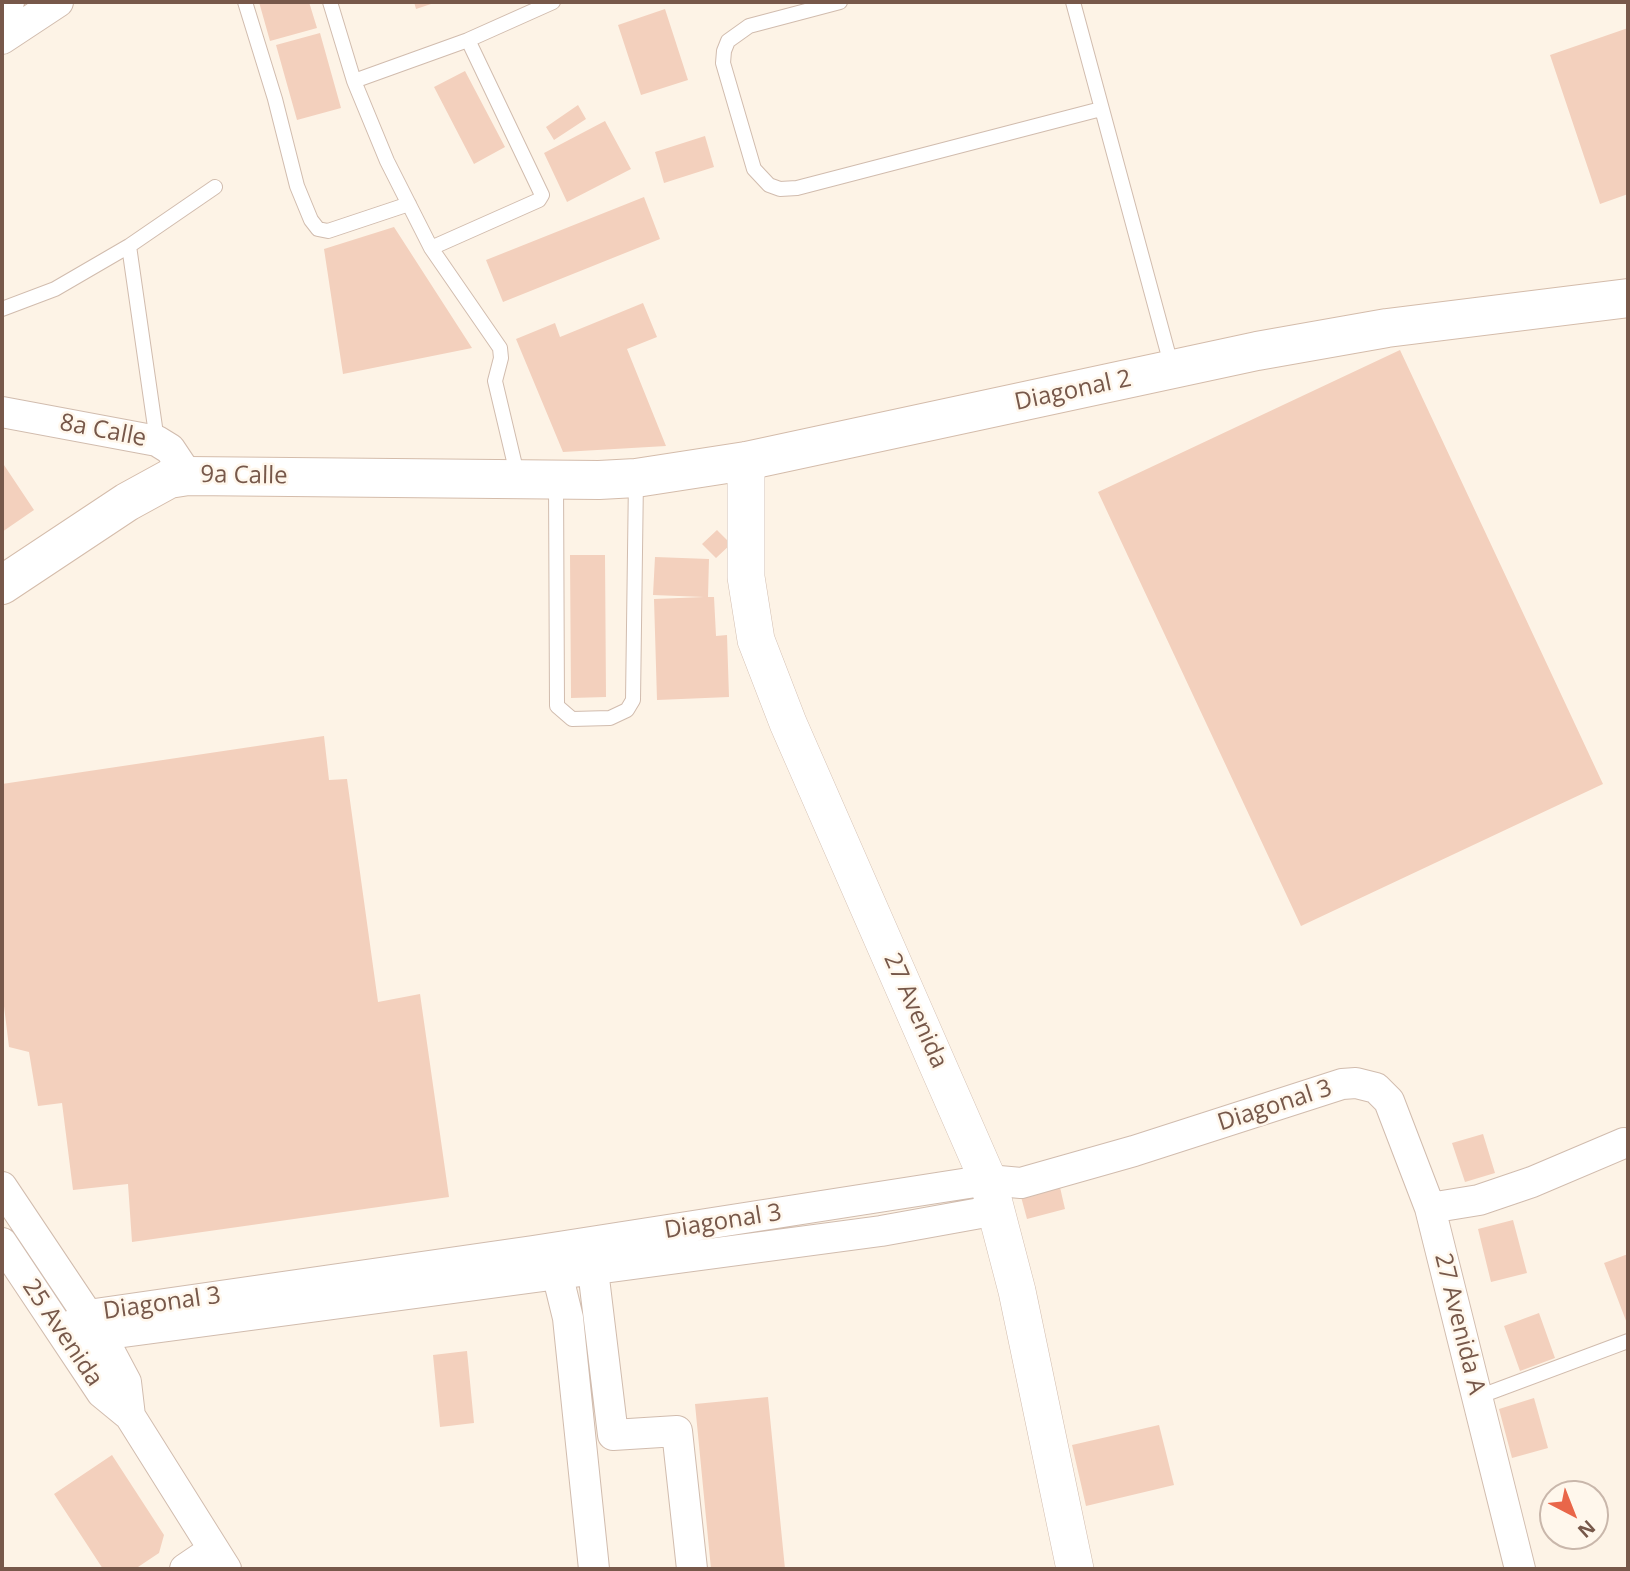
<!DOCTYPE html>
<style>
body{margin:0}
#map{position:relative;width:1630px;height:1571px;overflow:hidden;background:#fdf3e6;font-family:"Open Sans",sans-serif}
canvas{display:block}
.frame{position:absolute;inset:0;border:4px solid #77584a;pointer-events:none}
.north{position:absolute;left:1539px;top:1480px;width:70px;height:70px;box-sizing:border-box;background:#fff7ec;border:2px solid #c9b7ab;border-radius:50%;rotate:138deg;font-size:19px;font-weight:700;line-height:28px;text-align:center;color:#77584a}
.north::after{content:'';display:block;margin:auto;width:24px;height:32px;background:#e96649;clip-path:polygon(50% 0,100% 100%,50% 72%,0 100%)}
</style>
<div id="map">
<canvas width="1630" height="1571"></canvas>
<div class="frame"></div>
<div class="north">N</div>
</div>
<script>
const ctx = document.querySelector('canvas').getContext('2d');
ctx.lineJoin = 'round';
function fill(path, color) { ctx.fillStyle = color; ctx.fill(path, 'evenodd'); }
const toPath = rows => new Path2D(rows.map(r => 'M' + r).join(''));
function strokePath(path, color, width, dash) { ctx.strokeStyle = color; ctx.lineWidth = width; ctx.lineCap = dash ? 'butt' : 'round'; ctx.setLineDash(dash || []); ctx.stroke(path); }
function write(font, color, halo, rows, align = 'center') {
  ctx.font = font + ' "Open Sans",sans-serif'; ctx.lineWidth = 5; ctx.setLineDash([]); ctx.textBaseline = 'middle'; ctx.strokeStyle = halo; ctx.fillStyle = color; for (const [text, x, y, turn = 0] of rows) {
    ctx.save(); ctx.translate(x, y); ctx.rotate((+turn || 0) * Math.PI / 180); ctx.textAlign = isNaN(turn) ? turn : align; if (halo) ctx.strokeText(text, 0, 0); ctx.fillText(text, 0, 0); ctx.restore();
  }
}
const building = toPath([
 [259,2,309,2,317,28,270,41],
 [414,2,437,2,416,9],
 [665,9,688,80,641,95,618,25],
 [1628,28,1628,194,1600,204,1550,55],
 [320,33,341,108,297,120,276,45],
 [465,71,505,147,474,164,434,87],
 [578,105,586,119,554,140,546,127],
 [605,121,631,169,567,202,544,153],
 [705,136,714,167,664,183,655,152],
 [644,197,660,239,503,302,486,260],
 [394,227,472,348,343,374,324,249],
 [643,303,657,337,627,349,666,446,563,452,516,339,555,323,560,337],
 [1400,350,1603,784,1301,926,1098,492],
 [2,462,34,510,2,532],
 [717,530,731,544,716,558,702,544],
 [570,555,605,555,606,697,571,698],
 [655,557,709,559,708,597,714,597,716,636,727,635,729,697,657,700,654,599,704,597,653,595],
 [324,736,329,780,347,779,378,1002,420,994,449,1197,132,1242,128,1184,73,1190,62,1103,38,1106,29,1052,9,1047,2,990,2,784],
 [1483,1134,1495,1173,1465,1182,1452,1143],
 [1059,1183,1065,1209,1027,1219,1020,1193],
 [1513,1220,1527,1273,1491,1282,1478,1229],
 [1628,1254,1628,1326,1604,1263],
 [1539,1313,1555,1358,1520,1371,1504,1326],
 [467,1351,474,1423,440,1427,433,1355],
 [768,1397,785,1569,711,1569,695,1404],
 [1534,1398,1548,1448,1512,1458,1499,1409],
 [1159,1425,1174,1485,1086,1506,1072,1445],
 [112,1455,164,1535,159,1553,135,1569,103,1569,54,1494]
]);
const service = toPath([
 [245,2,275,99,297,186,311,220,318,229,328,231,409,204],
 [330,2,354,81,387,161,431,248,500,348,501,358,495,381,518,478],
 [840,2,749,26,728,41,724,51,723,63,754,169,769,185,780,189,797,188,1101,109],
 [1073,2,1172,368],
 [354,81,468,40,553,2],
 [129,246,157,441],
 [431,248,539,200,542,195,468,40],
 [2,309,55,289,129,246,215,187],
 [556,481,557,706,572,719,610,718,627,710,633,700,636,478],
 [1478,1397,1628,1341]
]);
const minor = toPath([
 [2,7,9,2],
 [2,39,58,2],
 [2,412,157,441,170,449,188,476],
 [2,1187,101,1335,126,1382,130,1416],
 [1430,1208,1479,1200,1532,1182,1624,1143],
 [2,1243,102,1393,130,1416,226,1569],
 [593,1270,613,1435,677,1431,692,1569],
 [557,1273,568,1318,594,1569],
 [62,1332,88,1315,533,1251,988,1180,1021,1183,1134,1151,1342,1084,1356,1083,1376,1088,1389,1101,1430,1208,1520,1569],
 [75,1352,101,1335,881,1231,997,1210],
 [185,1569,213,1550]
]);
const tertiary = toPath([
 [746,461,746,577,756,640,788,723,988,1180,1017,1291,1075,1569]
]);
const secondary = toPath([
 [2,585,127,502,169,479,188,476,599,480,636,478,746,461,1257,351,1387,328,1628,298]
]);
const streetNames = [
 ["Diagonal 2",1073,391,-12],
 ["8a Calle",103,431,11],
 ["9a Calle",244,476,1],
 ["27 Avenida",915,1011,66],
 ["Diagonal 3",1275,1106,-18],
 ["Diagonal 3",723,1222,-9],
 ["Diagonal 3",162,1304,-8],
 ["27 Avenida A",1459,1324,76],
 ["25 Avenida",62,1333,56]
];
fill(building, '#f3d0bd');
strokePath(service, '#d1bcae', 16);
strokePath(minor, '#d1bcae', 32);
strokePath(tertiary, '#d1bcae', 38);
strokePath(secondary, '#d4bcab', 40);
strokePath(service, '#fff', 14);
strokePath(minor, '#fff', 30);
strokePath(tertiary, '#fff', 37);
strokePath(secondary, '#fff', 38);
write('24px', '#77584a', '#fff7ec', streetNames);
</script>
